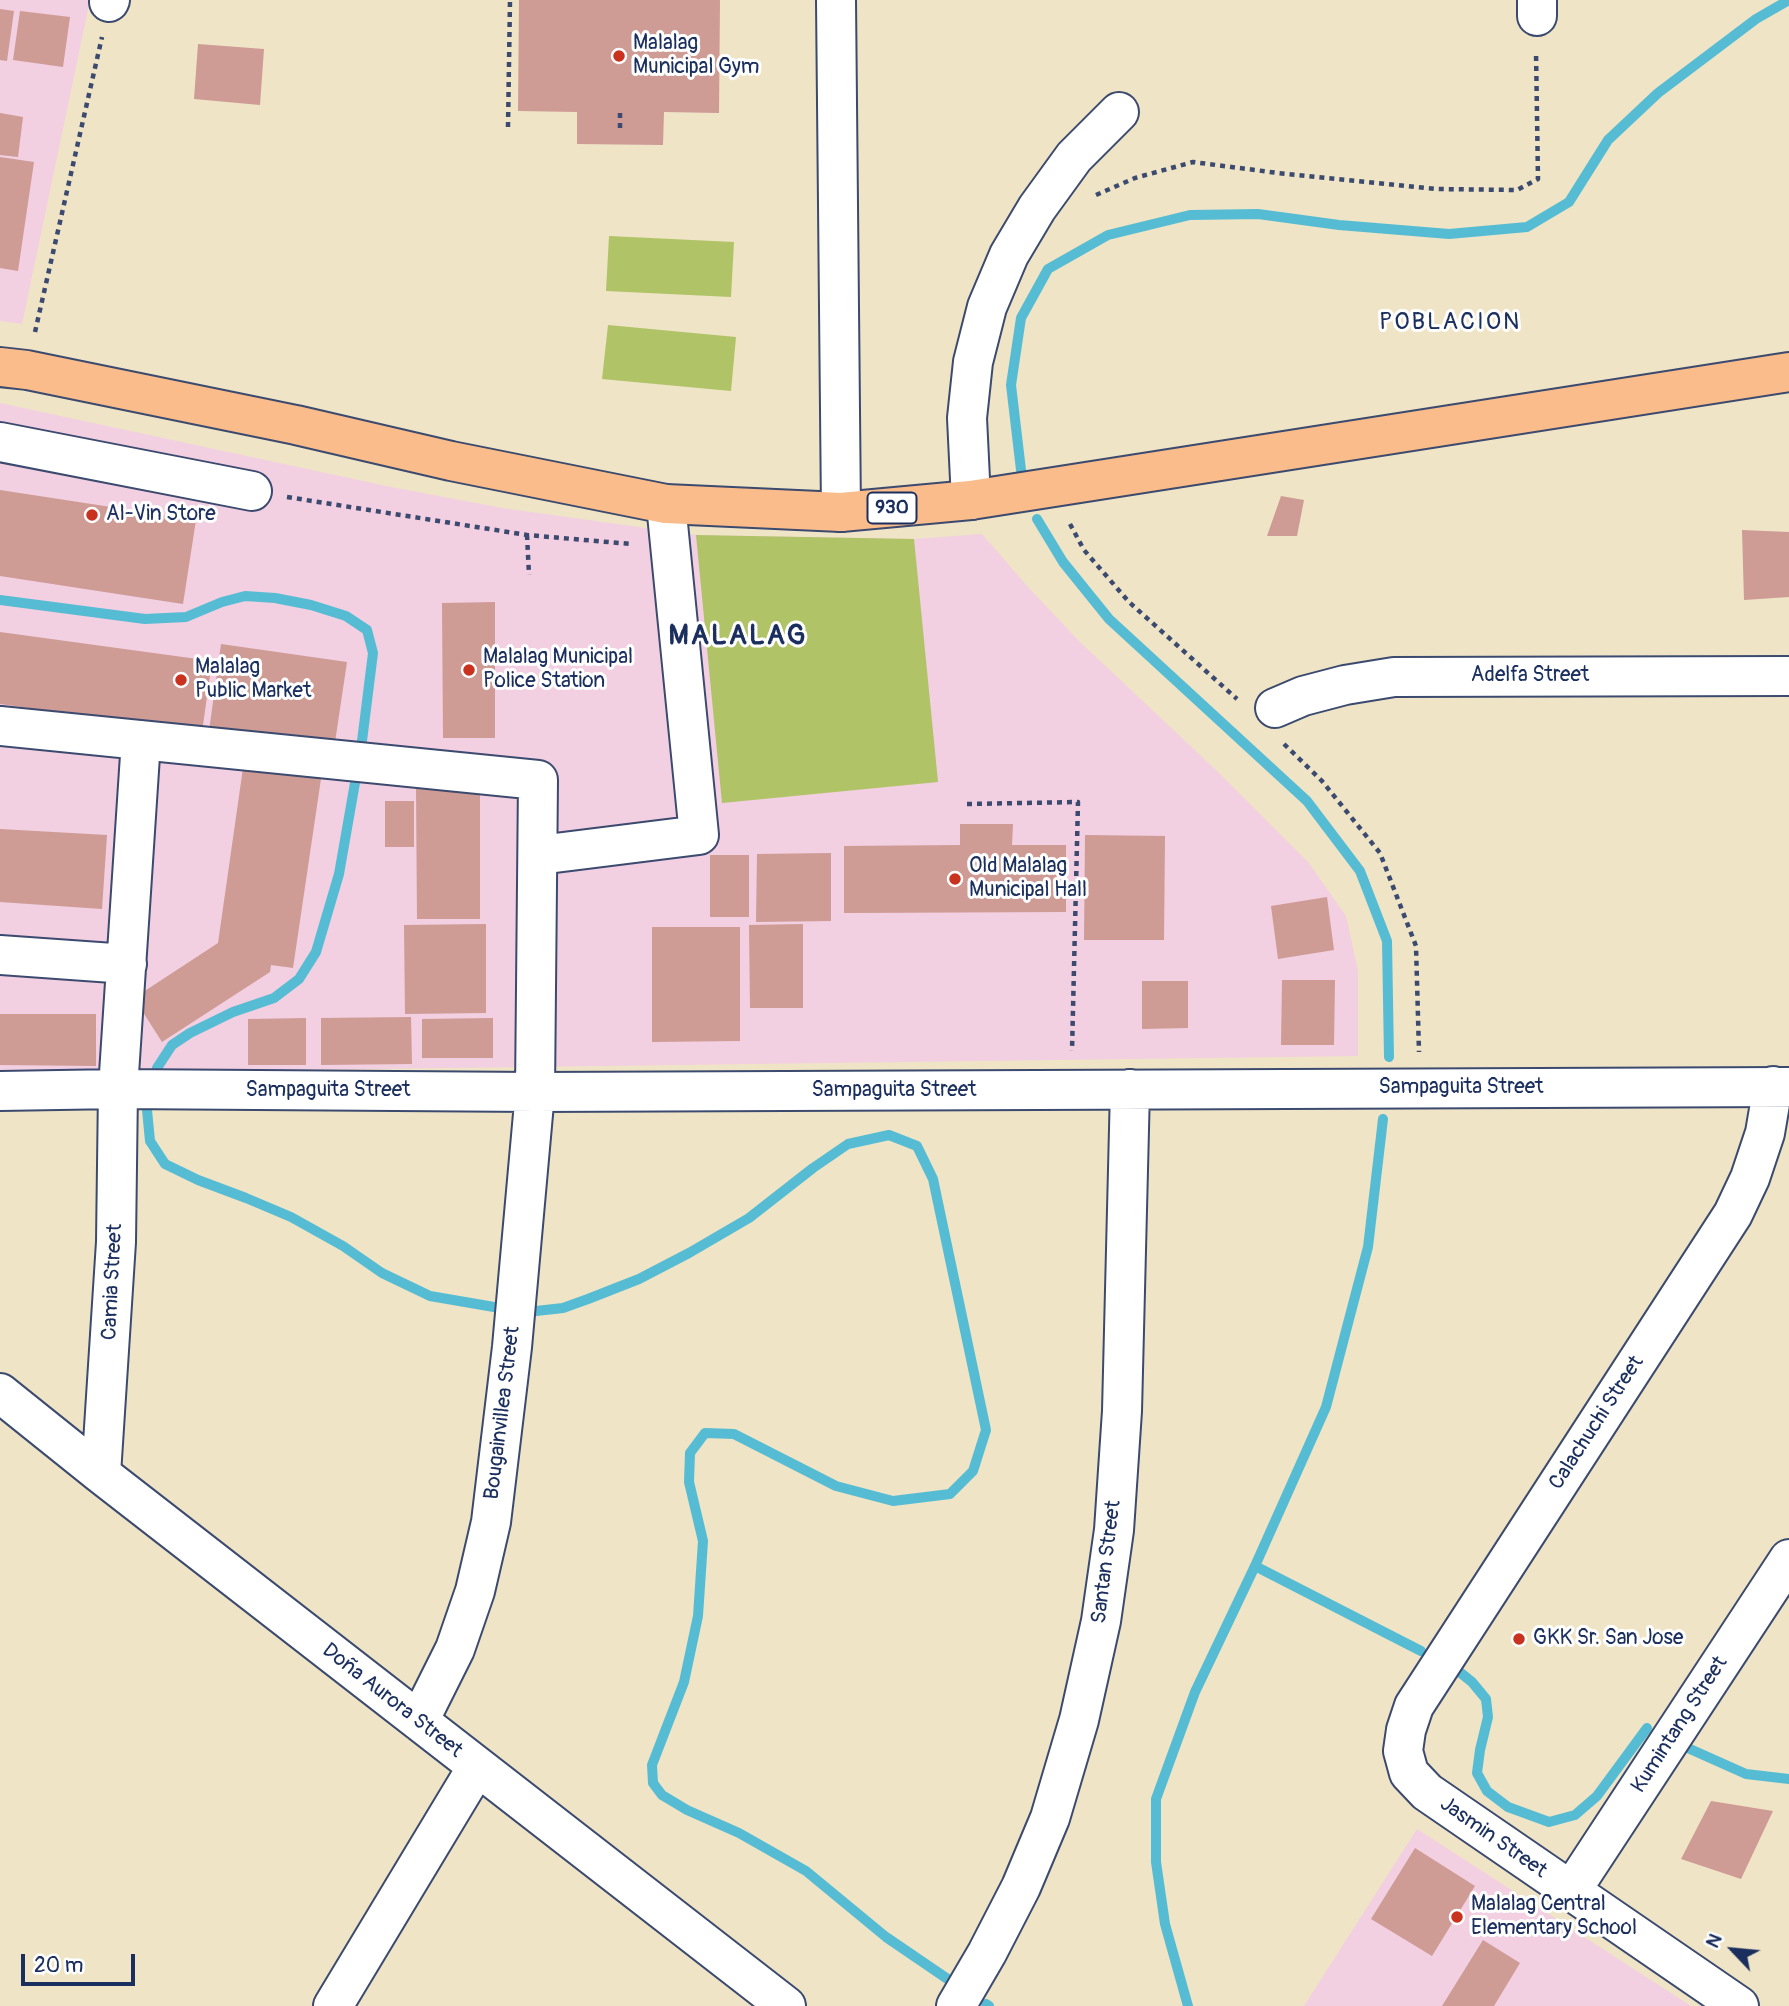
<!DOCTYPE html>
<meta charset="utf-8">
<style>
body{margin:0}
#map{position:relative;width:1789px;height:2006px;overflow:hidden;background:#efe4c6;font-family:Pangolin,sans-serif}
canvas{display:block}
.north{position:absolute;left:1698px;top:1915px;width:70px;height:70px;-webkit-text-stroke:5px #fff;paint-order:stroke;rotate:296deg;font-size:19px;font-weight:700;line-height:28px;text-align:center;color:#1b2f5e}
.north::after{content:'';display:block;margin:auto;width:24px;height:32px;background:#1b2f5e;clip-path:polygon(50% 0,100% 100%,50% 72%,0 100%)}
.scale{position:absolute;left:21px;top:1954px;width:114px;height:32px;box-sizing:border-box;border:4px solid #1b2f5e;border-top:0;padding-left:9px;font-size:21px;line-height:24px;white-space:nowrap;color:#1b2f5e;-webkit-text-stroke:5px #fff;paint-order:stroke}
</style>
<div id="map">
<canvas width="1789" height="2006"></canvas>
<div class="north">N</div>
<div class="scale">20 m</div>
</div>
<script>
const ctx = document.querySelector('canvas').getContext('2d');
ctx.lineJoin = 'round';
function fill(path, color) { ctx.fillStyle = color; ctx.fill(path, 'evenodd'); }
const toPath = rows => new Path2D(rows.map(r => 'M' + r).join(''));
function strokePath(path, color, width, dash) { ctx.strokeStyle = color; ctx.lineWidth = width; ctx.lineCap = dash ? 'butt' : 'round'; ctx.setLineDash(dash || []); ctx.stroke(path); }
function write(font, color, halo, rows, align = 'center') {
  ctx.font = font + ' Pangolin,sans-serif'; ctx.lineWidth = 6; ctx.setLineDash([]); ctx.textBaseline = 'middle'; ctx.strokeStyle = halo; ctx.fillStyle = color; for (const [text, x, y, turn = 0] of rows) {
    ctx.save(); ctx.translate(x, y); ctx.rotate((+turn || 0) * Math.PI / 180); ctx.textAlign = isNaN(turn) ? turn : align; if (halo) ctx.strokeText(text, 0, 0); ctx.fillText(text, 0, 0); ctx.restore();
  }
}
const built = toPath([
 [0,0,90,0,22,324,0,321],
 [0,403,391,487,502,508,696,535,914,539,982,534,1028,587,1079,641,1219,773,1308,862,1346,916,1358,971,1358,1056,146,1072,0,1070],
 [1417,1829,1691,2006,1304,2006]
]);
const green = toPath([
 [609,236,734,242,731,297,606,291],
 [608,325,736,337,731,391,602,379],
 [696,535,914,539,938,782,722,803]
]);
const stream = toPath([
 [1021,470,1011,385,1021,318,1048,269,1108,235,1190,215,1258,214,1339,225,1449,234,1527,227,1569,202,1608,140,1658,93,1756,19,1789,0],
 [1037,519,1063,562,1109,619,1307,801,1360,871,1387,941,1389,1057],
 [0,600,145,619,186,617,222,602,245,596,275,598,311,605,346,616,367,630,373,653,362,741],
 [157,1068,172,1045,190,1033,233,1012,274,998,299,979,316,952,339,874,356,777],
 [147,1110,150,1141,165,1164,198,1180,246,1198,291,1217,343,1246,382,1273,430,1296,494,1307],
 [536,1311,563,1308,588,1299,639,1279,689,1253,749,1218,813,1168,848,1144,889,1135,917,1146,933,1179,986,1430,973,1471,950,1494,893,1501,836,1486,734,1434,705,1433,690,1453,689,1482,703,1541,698,1616,684,1682,652,1765,653,1783,662,1795,687,1810,739,1833,806,1871,886,1937,952,1982],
 [1255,1566,1421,1651],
 [1457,1670,1472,1682,1486,1699,1488,1717,1480,1750,1477,1773,1487,1791,1508,1807,1549,1822,1575,1815,1597,1796,1647,1728],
 [1690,1749,1746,1774,1789,1779],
 [986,2004,989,2006],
 [1188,2006,1165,1924,1156,1862,1156,1799,1195,1692,1255,1566,1326,1407,1368,1247,1383,1119]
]);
const building = toPath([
 [519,0,720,0,719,113,664,112,663,145,577,144,577,112,518,111],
 [0,9,14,11,7,61,0,60],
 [20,11,70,17,63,67,13,60],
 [198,44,264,49,260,105,194,99],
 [0,113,23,117,18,157,0,155],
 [0,157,34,162,18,271,0,268],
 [0,490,196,520,183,604,0,576],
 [1281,496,1304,500,1297,536,1267,536],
 [1742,530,1789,532,1789,597,1744,600],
 [495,602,495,738,443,738,442,603],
 [0,632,212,661,202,732,0,704],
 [221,644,347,662,334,749,209,731],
 [244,761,322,772,293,968,271,965,270,972,162,1042,134,998,218,943],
 [480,787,480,919,417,919,416,788],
 [385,801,414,801,414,847,385,847],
 [960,824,1013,824,1012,845,1066,845,1066,912,844,913,844,846,960,845],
 [0,829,107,835,102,909,0,902],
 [1085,835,1165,836,1164,940,1084,940],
 [831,853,831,921,756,922,757,854],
 [710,855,749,855,749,917,710,917],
 [1327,897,1334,950,1278,959,1271,906],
 [486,924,486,1013,405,1014,404,925],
 [803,924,803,1008,750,1008,749,925],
 [652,927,740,927,740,1041,652,1042],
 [1282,980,1335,980,1334,1045,1281,1045],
 [1142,981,1188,981,1188,1028,1142,1029],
 [0,1014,96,1014,96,1066,0,1065],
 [411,1017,412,1064,321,1065,321,1018],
 [306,1018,306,1065,248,1065,248,1019],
 [493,1018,493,1058,422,1058,422,1019],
 [1711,1801,1773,1811,1741,1879,1681,1859],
 [1415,1848,1475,1886,1432,1956,1371,1919],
 [1483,1940,1520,1963,1494,2006,1442,2006]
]);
const path = toPath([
 [508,127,510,0],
 [620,128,620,112],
 [1096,195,1135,178,1193,162,1278,173,1437,189,1517,190,1538,179,1536,52],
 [35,332,102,37],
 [287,497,527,535,631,544],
 [1070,524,1084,550,1129,602,1237,699],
 [527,535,529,575],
 [1284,744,1322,781,1380,853,1416,946,1419,1052],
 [967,804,1078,802,1072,1051]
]);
const minor = toPath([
 [836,0,841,512],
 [109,2,110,0],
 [1537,16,1537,0],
 [0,442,252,491],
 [971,500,967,418,973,362,987,307,1009,255,1037,208,1074,157,1119,112],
 [1275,708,1303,696,1345,685,1394,677,1789,676],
 [0,726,538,780,535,1092,512,1347,491,1522,475,1591,455,1649,419,1721],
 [539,855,699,835,666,504],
 [0,955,127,964],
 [0,1091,118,1089,535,1092,1789,1087],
 [0,1393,101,1474,786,2006],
 [101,1474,116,1242,118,1089,141,740],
 [1571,1891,1789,1559],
 [333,2006,477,1767],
 [956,2006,987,1953,1021,1887,1050,1818,1079,1720,1101,1621,1114,1530,1122,1411,1130,1089],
 [1739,2006,1427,1792,1409,1773,1403,1751,1406,1730,1414,1706,1733,1214,1750,1178,1765,1133,1773,1086]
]);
const major = toPath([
 [0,367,27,370,296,425,451,461,666,504,841,512,971,500,1789,372]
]);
const markers = [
 [619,56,7,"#c8321e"],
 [92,515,7,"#c8321e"],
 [469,670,7,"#c8321e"],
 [181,680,7,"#c8321e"],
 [955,879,7,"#c8321e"],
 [1519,1639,7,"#c8321e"],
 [1457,1917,7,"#c8321e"]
];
const shields = [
 [892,508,49]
];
const shieldNames = [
 ["930",892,508]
];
const poiNames = [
 ["Malalag",633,44],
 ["Municipal Gym",633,68],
 ["Al-Vin Store",106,515],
 ["Malalag Municipal",483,658],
 ["Police Station",483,682],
 ["Malalag",195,668],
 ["Public Market",195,692],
 ["Old Malalag",969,867],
 ["Municipal Hall",969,891],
 ["GKK Sr. San Jose",1533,1639],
 ["Malalag Central",1471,1905],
 ["Elementary School",1471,1929]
];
const streetNames = [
 ["Adelfa Street",1530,676],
 ["Sampaguita Street",1461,1088],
 ["Sampaguita Street",328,1091],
 ["Sampaguita Street",894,1091],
 ["Camia Street",113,1282,-87],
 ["Bougainvillea Street",503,1413,-83],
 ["Calachuchi Street",1597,1423,-57],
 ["Santan Street",1107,1562,-83],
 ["Doña Aurora Street",392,1701,38],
 ["Kumintang Street",1680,1725,-57],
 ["Jasmin Street",1493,1838,35]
];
const quarterNames = [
 ["POBLACION",1450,323]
];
const districtNames = [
 ["MALALAG",738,637]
];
fill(built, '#f2cfe1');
fill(green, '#b0c367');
strokePath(stream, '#56bcd4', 10);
fill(building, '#ce9b95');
strokePath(minor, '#3b4a6e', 42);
strokePath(major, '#3b4a6e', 42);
strokePath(path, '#3b4a6e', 4.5, [5, 5]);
strokePath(minor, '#fff', 38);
strokePath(major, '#f9bc8a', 38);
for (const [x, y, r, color] of markers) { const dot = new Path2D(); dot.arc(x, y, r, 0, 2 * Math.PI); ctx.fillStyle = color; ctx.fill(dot); strokePath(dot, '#fff', 2.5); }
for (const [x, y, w] of shields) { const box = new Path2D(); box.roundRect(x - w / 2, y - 15.5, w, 31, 5); ctx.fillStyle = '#fff'; ctx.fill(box); strokePath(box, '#1b2f5e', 2); }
write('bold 19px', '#1b2f5e', null, shieldNames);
write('21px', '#1b2f5e', '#fff', poiNames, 'left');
write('21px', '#1b2f5e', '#fff', streetNames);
ctx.letterSpacing = '2px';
write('24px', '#1b2f5e', '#fff', quarterNames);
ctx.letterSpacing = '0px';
ctx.letterSpacing = '2px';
write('bold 28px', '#1b2f5e', '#fff', districtNames);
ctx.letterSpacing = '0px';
</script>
